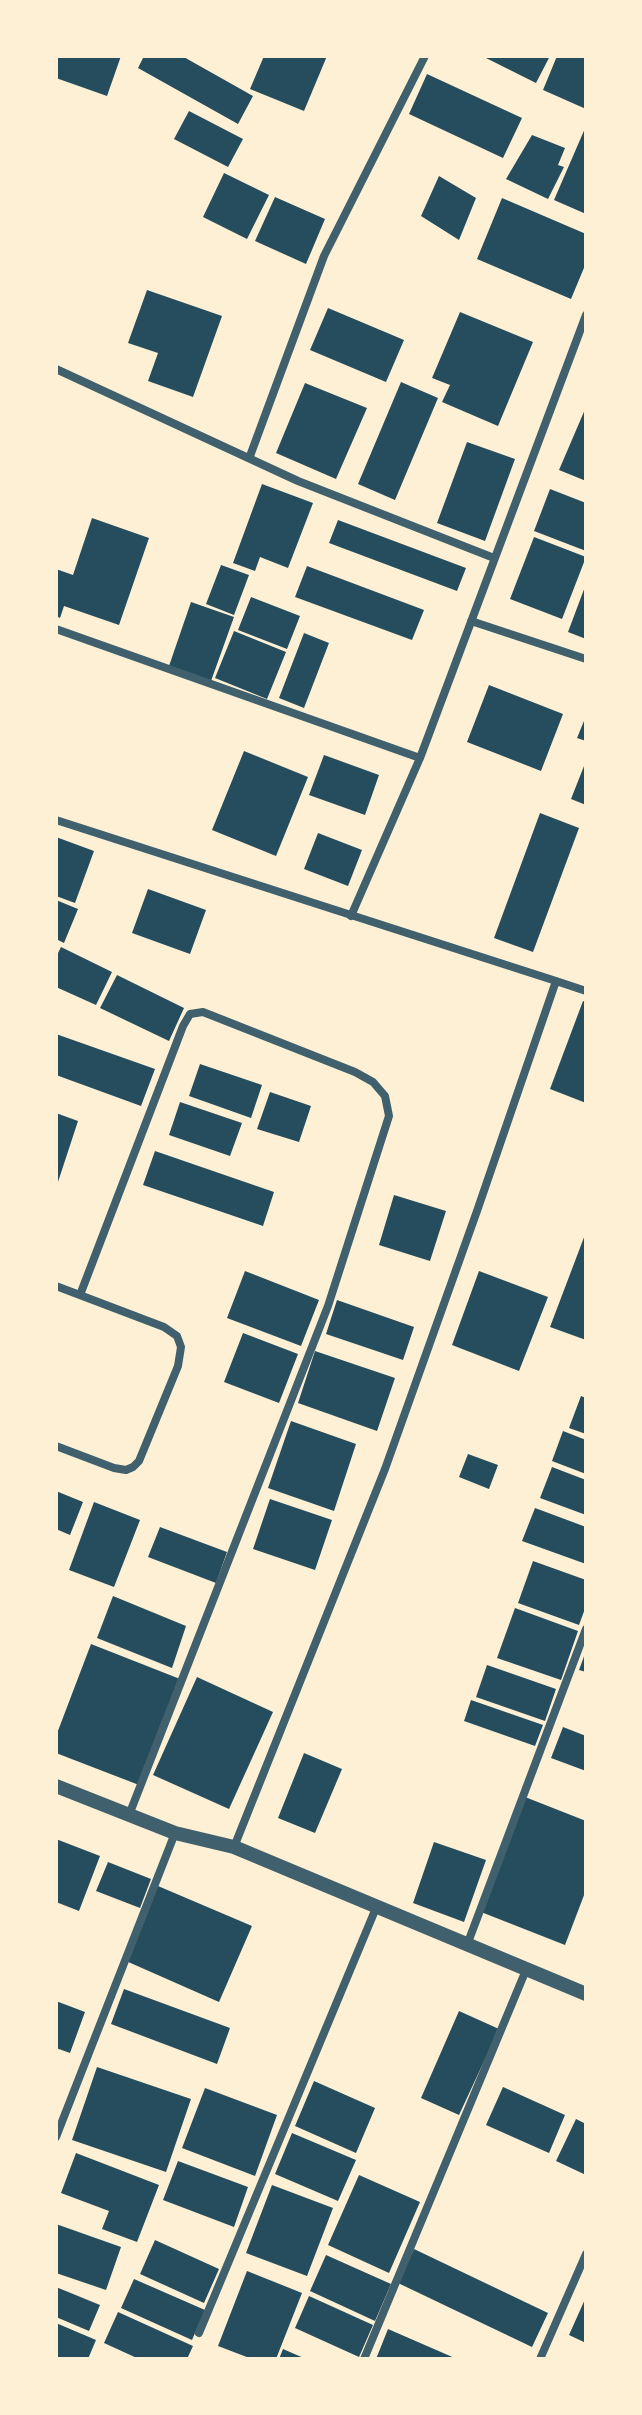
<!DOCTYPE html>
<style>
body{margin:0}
#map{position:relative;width:642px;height:2415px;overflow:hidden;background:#fdf0d5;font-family:"Titillium Web",sans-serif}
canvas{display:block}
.frame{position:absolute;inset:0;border:58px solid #fdf0d5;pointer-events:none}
</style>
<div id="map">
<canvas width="642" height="2415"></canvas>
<div class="frame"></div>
</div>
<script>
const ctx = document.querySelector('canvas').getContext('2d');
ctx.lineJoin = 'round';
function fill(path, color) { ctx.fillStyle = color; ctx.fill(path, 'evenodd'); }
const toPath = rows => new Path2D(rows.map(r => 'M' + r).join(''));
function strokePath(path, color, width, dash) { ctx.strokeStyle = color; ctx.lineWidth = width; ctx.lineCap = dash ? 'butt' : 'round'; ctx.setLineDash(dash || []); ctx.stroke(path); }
const building = toPath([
 [56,56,121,56,107,96,56,78],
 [144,56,182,56,253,96,238,124,138,68],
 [264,56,327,56,304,111,250,89],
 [482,56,550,56,536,83],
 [557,56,586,56,586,109,543,90],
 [427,74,522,118,503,158,409,114],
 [189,111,243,139,228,167,174,139],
 [586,126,586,214,554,200],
 [532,135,565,148,558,165,564,167,548,199,506,179],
 [224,173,269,195,247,239,203,217],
 [439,176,476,198,459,240,421,216],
 [275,197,325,219,306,264,255,241],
 [502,198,586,234,586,263,571,299,477,259],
 [147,290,222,316,193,397,148,381,158,353,128,343],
 [328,308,404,340,386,382,310,350],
 [460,312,533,342,498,426,442,402,450,385,432,378],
 [401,382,438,398,395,500,358,484],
 [305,383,367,408,336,479,276,453],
 [586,407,586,481,559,470],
 [467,442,515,459,485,541,437,523],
 [262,484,313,503,288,568,260,557,255,571,233,563],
 [550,489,586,503,586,551,534,531],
 [92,518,149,538,119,625,64,606,60,618,56,616,56,569,73,575],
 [338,520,466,568,457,591,329,543],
 [534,537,586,557,562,619,510,599],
 [221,565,249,575,234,615,206,604],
 [307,566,424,610,412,640,295,597],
 [586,584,586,639,568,632],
 [251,597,300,616,287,649,238,630],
 [191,602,234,617,211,681,169,666],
 [234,631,286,652,267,699,215,678],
 [304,633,329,643,304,708,279,698],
 [489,685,563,714,541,771,467,742],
 [586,716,586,741,577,738],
 [244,751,308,777,276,856,212,830],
 [324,755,379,775,365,815,309,795],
 [586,761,586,805,571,799],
 [540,813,579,828,533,952,494,938],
 [318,833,362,850,348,886,304,869],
 [56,837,94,851,75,903,56,896],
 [148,889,206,910,190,954,132,933],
 [56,900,78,909,64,943,56,939],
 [61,947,112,972,96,1005,56,987,56,957],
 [117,975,184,1008,169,1041,100,1008],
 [583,1001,586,1002,586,1103,550,1089],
 [56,1034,155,1069,141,1106,56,1075],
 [200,1064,262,1085,251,1118,189,1096],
 [270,1092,311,1106,299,1142,257,1129],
 [180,1102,242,1123,230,1156,169,1135],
 [56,1113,78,1121,57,1185,56,1185],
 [155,1151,274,1192,263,1226,143,1185],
 [394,1195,446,1211,430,1261,379,1245],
 [586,1232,586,1340,550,1327],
 [245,1271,319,1300,301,1346,227,1318],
 [479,1271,548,1297,519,1371,452,1345],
 [337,1300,414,1327,403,1360,326,1334],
 [243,1333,298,1354,279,1403,224,1382],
 [315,1351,395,1378,377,1431,298,1403],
 [581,1396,586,1398,586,1434,569,1428],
 [291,1421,356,1444,334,1511,268,1488],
 [563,1431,586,1440,586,1474,552,1461],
 [468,1454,498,1465,489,1489,459,1477],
 [552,1467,586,1480,586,1515,540,1498],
 [56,1491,83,1502,70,1535,56,1529],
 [270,1499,332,1520,315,1570,253,1549],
 [94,1502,140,1520,114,1587,69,1570],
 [535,1508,586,1527,586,1564,522,1541],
 [160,1527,227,1552,216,1583,148,1557],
 [533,1561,586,1580,586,1606,579,1625,518,1603],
 [113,1596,186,1626,172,1668,97,1638],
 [515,1608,578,1631,561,1680,497,1658],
 [91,1644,180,1679,139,1785,56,1753,56,1736],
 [586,1651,586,1672,579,1670],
 [487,1665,556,1689,545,1721,476,1697],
 [197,1677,273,1712,229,1809,153,1775],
 [471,1700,543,1725,535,1746,464,1721],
 [563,1727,586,1736,586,1771,551,1758],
 [304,1753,342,1769,315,1833,278,1818],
 [525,1797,586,1821,586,1890,565,1945,481,1912],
 [56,1839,100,1856,79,1911,56,1902],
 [434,1842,486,1860,464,1922,413,1903],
 [108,1862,151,1879,140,1908,96,1891],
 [158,1886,252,1926,219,2002,126,1961],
 [124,1989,230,2028,217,2064,111,2024],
 [56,2001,85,2012,70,2053,56,2048],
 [459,2011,499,2029,459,2115,421,2098],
 [97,2067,191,2099,166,2172,72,2140],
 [314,2081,375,2108,356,2153,295,2126],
 [503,2087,565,2115,549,2153,486,2125],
 [205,2088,277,2115,255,2176,182,2148],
 [576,2119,586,2124,586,2175,556,2161],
 [292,2133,356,2160,338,2201,275,2174],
 [76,2153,159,2185,137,2242,102,2229,109,2211,61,2193],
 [178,2161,248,2187,234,2227,163,2200],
 [359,2175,420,2202,389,2273,328,2245],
 [272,2185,333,2208,307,2276,246,2253],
 [56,2224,121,2247,106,2290,56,2273],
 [155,2240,219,2269,204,2303,140,2274],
 [414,2249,548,2313,532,2347,398,2283],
 [326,2255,391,2284,375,2321,310,2291],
 [247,2271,302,2293,276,2359,252,2359,218,2346],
 [134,2279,205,2310,192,2340,121,2308],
 [56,2287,100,2305,89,2331,56,2317],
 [309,2296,373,2325,359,2357,295,2328],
 [586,2297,586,2343,569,2335],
 [118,2312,193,2346,187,2359,139,2359,104,2343],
 [56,2323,96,2340,88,2359,56,2359],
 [388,2329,457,2359,376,2359],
 [283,2349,306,2359,279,2359]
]);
const minor = toPath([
 [56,369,298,481,494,558],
 [250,456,324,256,425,56],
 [471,621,586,659],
 [56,629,420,758],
 [56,820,556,981,477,1211,385,1469,234,1847],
 [351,916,420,758,586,315],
 [556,981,586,991],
 [56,1286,164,1327,177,1336,181,1347,178,1366,139,1461,133,1467,126,1470,114,1468,56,1446],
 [80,1295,183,1026,190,1014,203,1012,355,1072,373,1082,385,1096,389,1116,328,1306,129,1815],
 [467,1945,586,1629],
 [56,2137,175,1833],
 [199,2333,376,1908],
 [364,2359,526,1970],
 [540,2359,586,2254]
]);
const tertiary = toPath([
 [56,1786,175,1833,234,1847,586,1994]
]);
fill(building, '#264d5e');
strokePath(minor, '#3f606c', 8);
strokePath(tertiary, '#3f606c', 14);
</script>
